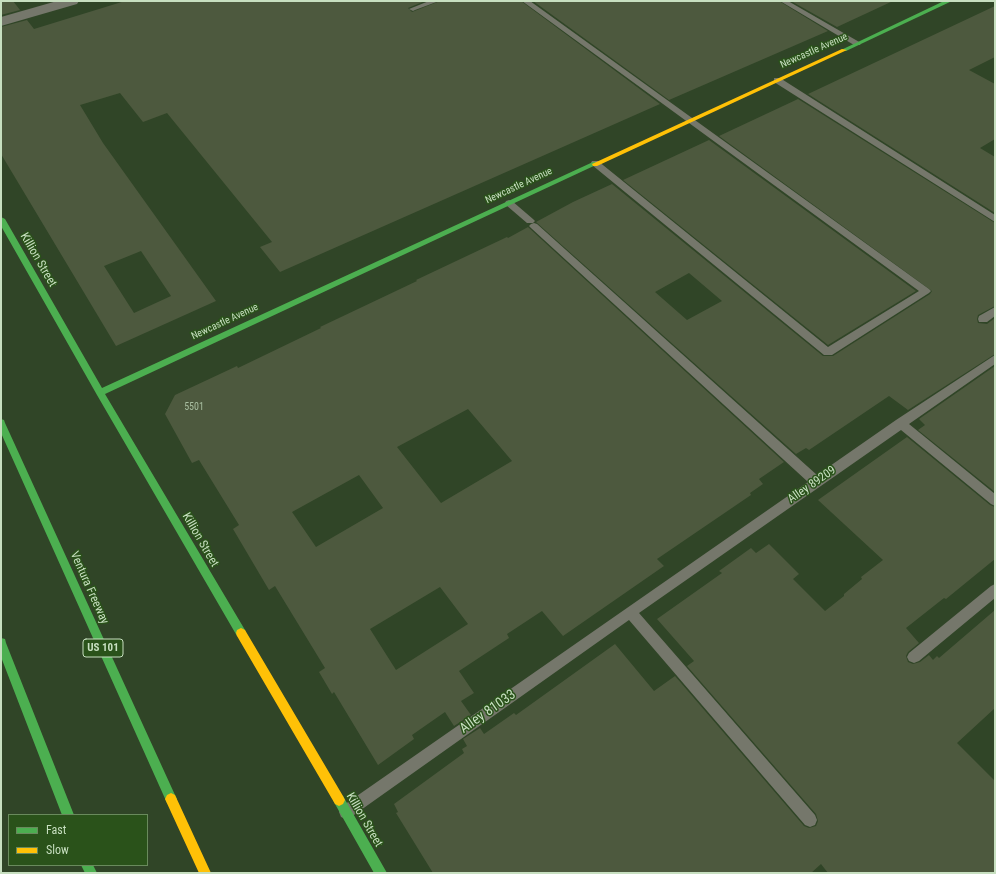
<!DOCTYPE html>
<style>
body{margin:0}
#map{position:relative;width:996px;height:874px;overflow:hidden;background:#304527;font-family:"Roboto Condensed",sans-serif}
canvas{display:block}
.frame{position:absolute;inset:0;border:2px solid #c7dfc0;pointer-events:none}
.legend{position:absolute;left:8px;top:814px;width:140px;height:52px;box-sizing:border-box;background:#2a521a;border:1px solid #698a5c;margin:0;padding:5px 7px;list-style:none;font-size:12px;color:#c7dfc0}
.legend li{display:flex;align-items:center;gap:8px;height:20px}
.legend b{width:20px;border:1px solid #698a5c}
</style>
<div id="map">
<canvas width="996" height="874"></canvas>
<div class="frame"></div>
<ul class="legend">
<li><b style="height:5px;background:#4caf50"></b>Fast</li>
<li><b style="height:5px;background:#ffc107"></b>Slow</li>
</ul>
</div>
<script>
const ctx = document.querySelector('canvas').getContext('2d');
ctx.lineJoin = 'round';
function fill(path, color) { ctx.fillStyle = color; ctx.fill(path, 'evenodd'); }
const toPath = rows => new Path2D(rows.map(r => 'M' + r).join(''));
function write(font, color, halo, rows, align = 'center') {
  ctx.font = font + ' "Roboto Condensed",sans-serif'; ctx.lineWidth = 3; ctx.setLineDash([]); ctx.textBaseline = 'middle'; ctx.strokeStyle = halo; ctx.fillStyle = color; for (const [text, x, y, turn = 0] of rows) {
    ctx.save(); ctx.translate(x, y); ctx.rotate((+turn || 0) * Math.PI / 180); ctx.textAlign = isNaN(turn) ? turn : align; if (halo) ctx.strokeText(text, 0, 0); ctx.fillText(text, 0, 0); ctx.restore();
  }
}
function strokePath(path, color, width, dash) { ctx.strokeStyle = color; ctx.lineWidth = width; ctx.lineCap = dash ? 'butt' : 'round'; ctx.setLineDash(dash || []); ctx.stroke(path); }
const building = toPath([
 [1,1,13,1,20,10,1,15],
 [125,1,425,1,408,8,412,12,440,1,521,1,660,104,280,272,260,247,272,242,167,113,143,122,120,93,80,105,103,143,216,301,116,346,1,154,1,27,27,20,34,29],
 [141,251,171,296,134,313,104,266],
 [533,1,779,1,828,31,669,100],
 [791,1,893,1,837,27],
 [995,6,995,57,969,70,995,84,995,139,980,148,995,157,995,213,808,94],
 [798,99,995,223,995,306,978,315,977,319,978,323,987,324,995,318,995,354,908,410,889,396,809,450,806,448,796,454,536,222,573,202,612,184,823,356,833,356,930,294,932,291,719,136],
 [689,273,722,301,687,320,655,292],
 [709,140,916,291,828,345,623,180],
 [528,227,784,462,759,479,763,484,750,493,751,495,657,559,664,566,563,636,542,611,507,634,509,638,459,671,474,693,461,701,471,715,454,726,445,712,412,735,414,739,378,765,334,692,332,694,319,672,325,668,275,586,269,590,233,529,239,525,199,460,192,463,165,414,175,395,237,366,238,368,321,328,320,327,417,281,416,280,507,237,508,238],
 [468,409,512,461,441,503,397,447],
 [359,475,383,508,316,547,292,512],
 [440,587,468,624,396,670,370,629],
 [995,366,995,492,918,430,925,425,919,419],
 [907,437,990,505,995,507,995,559,946,599,944,598,906,628,919,643,908,652,906,656,908,662,913,664,920,662,929,655,933,660,937,656,939,658,995,610,995,708,957,743,995,781,995,873,828,873,821,864,811,873,433,873,396,813,398,812,394,804,464,753,462,749,467,746,463,739,480,728,484,734,514,713,516,715,615,644,654,691,675,676,804,826,809,828,816,826,818,821,816,814,687,666,694,661,657,619,722,573,719,571,751,548,756,553,769,544,799,574,793,579,825,611,844,596,844,594,862,579,861,577,883,560,818,500]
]);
const lane = toPath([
 [429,1,439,1,415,10,413,11,409,9,429,1],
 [522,1,530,1,929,289,931,291,929,293,832,355,824,355,592,165,591,163,592,161,598,161,828,347,919,291,522,1],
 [780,1,788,1,861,43,860,45,854,45,780,1],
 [774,78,780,78,995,215,995,222,774,82,774,78],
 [509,200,512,201,533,219,535,221,533,223,527,223,506,205,505,203,506,201,509,200],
 [534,223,537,224,817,475,896,420,995,355,995,364,909,424,995,494,995,506,991,504,901,430,639,613,815,815,817,820,815,825,810,827,805,825,629,620,351,817,346,819,341,817,339,812,341,807,808,482,531,228,529,226,531,224,534,223],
 [995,307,995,316,987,322,979,322,978,319,979,316,995,307],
 [995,584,995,598,919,661,914,663,909,661,907,657,909,653,991,586,995,584]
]);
const street = toPath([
 [57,1,79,1,77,4,1,26,1,17,57,1]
]);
const fast = toPath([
 [944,1,952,1,846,51,841,50,944,1],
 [593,162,597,162,598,164,105,394,245,630,246,633,245,636,241,638,237,636,97,395,1,226,1,217,5,219,102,388,593,162],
 [1,419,4,420,5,423,175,795,177,799,175,803,171,805,167,803,1,433,1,419],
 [1,638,5,639,6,643,74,815,62,815,1,657,1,638],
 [339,794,343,796,387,873,374,873,335,804,333,800,335,796,339,794],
 [81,865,93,865,97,873,85,873,81,865]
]);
const slow = toPath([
 [842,49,847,50,597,166,593,166,592,164,842,49],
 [241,628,245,630,343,796,345,800,343,804,339,806,335,804,237,636,236,633,237,630,241,628],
 [171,793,175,795,211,873,199,873,165,799,167,795,171,793]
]);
const farStreetnames = [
 ["Newcastle Avenue",814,51,-24],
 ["Newcastle Avenue",519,186,-25],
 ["Newcastle Avenue",225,322,-25]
];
const numberNames = [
 ["5501",194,407]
];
const shields = [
 [103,648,40]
];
const shieldNames = [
 ["US 101",103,648]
];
const streetNames = [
 ["Killion Street",38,260,60],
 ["Alley 89209",812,485,-35],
 ["Killion Street",200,540,60],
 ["Ventura Freeway",89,588,66],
 ["Killion Street",364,820,60]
];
const nearStreetnames = [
 ["Alley 81033",488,712,-35]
];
fill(building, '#4d593e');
fill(lane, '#75776b');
fill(street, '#75776b');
fill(fast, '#4caf50');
fill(slow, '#ffc107');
write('10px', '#c7dfc0', '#2a521a', farStreetnames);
write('10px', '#a8bea0', null, numberNames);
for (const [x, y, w] of shields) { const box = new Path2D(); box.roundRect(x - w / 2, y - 9, w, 18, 3); ctx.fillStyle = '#2a521a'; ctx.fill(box); strokePath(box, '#c7dfc0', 1); }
write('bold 11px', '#c7dfc0', null, shieldNames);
write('12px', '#c7dfc0', '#2a521a', streetNames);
write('14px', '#c7dfc0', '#2a521a', nearStreetnames);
</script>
